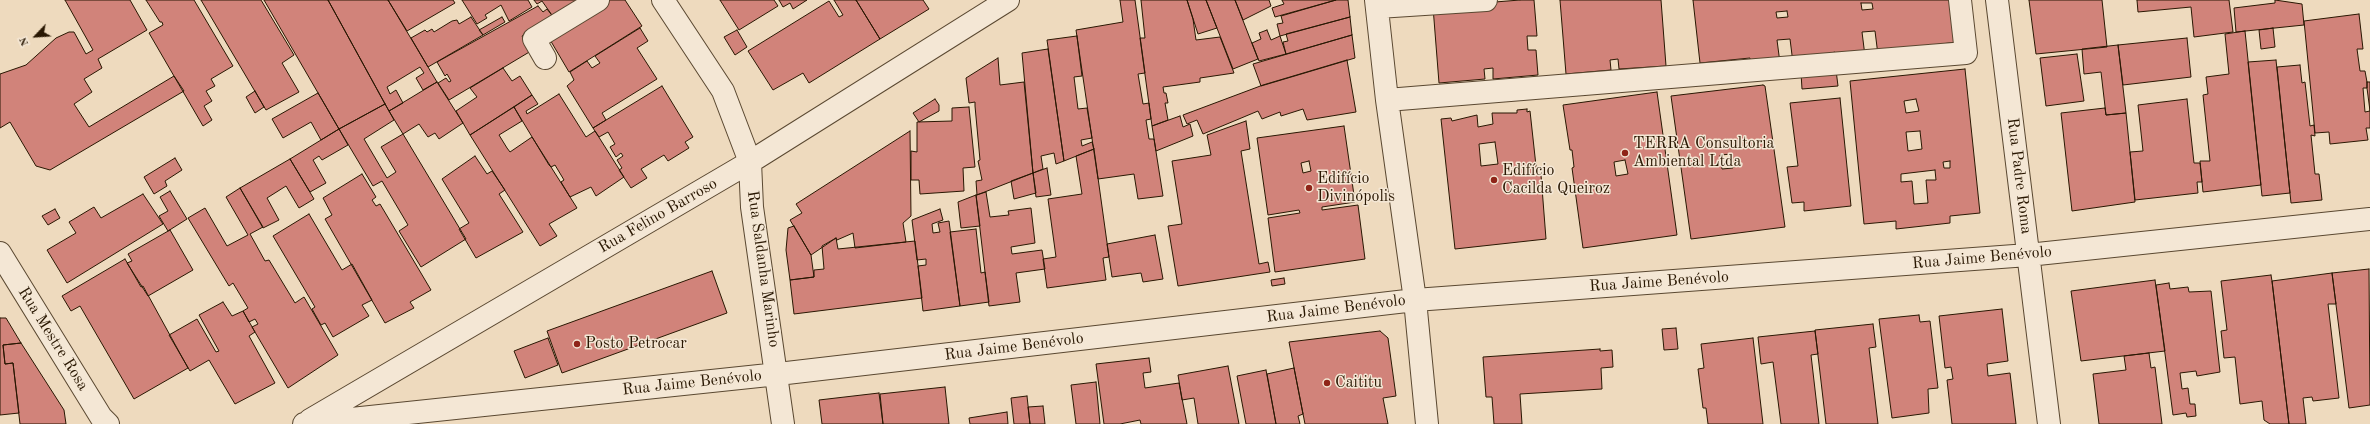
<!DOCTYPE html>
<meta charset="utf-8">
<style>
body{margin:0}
#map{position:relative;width:2370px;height:424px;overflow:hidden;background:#eedabe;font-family:"Old Standard TT",serif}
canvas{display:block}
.north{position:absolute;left:16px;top:16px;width:40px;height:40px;-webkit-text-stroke:3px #f4e7d5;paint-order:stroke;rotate:245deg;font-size:11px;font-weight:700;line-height:16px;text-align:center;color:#291702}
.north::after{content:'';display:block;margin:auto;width:14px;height:18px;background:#291702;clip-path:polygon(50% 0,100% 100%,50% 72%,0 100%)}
</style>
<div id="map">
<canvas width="2370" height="424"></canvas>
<div class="north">N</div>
</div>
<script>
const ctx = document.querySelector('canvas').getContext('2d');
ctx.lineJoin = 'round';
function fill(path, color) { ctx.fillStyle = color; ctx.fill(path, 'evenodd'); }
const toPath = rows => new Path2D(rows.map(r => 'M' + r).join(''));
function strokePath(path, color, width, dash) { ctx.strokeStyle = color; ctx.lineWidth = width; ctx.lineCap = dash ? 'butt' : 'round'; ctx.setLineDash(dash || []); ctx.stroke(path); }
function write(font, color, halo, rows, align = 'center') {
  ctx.font = font + ' "Old Standard TT",serif'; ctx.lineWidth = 3; ctx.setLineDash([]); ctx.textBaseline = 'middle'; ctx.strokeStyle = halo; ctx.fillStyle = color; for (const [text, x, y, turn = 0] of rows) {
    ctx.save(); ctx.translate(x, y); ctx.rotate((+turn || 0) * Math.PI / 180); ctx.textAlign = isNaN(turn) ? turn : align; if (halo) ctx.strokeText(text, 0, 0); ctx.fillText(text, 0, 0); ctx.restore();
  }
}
const building = toPath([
 [65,0,130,0,147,30,98,59,102,68,84,79,92,92,74,104,89,127,174,76,184,91,50,170,36,166,10,122,0,128,0,74,26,65,56,38,69,32,74,32,86,54,93,50,65,0],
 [146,0,194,0,233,66,211,79,215,86,206,91,212,101,204,106,212,120,203,126,149,33,163,25,162,22,160,22,146,0],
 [201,0,261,0,294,55,282,63,299,92,266,110,201,0],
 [264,0,328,0,385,104,339,129,264,0],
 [328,0,388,0,437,82,423,90,416,78,424,73,420,67,387,87,390,94,396,90,403,103,389,111,328,0],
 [388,0,453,0,455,3,407,31,388,0],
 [462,0,528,0,532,7,509,21,501,5,485,15,487,18,477,24,462,0],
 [534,0,584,0,554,18,542,1,537,4,534,0],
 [606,0,625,0,642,26,569,72,549,38,606,0],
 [720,0,774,0,778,6,739,30,720,0],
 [779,0,807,0,793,9,790,3,783,7,779,0],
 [834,0,856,0,880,39,809,83,803,73,773,90,748,51,829,1,839,17,843,15,834,0],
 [856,0,923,0,929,9,880,39,856,0],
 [1120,0,1135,0,1145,73,1138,74,1143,104,1149,103,1151,119,1146,120,1149,139,1154,139,1163,196,1138,199,1134,174,1098,179,1076,30,1123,22,1120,0],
 [1141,0,1187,0,1193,19,1196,40,1220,37,1234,73,1200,78,1200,82,1163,87,1164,93,1166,93,1168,103,1165,103,1168,120,1152,126,1140,38,1145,38,1141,0],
 [1187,0,1206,0,1217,28,1198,34,1187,0],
 [1206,0,1235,0,1258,59,1233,69,1206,0],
 [1235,0,1269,0,1271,6,1243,20,1235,0],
 [1282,0,1336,0,1275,17,1272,8,1284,4,1282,0],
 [1336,0,1348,0,1350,17,1280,36,1277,24,1283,23,1281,16,1336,0],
 [1520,0,1534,0,1537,36,1527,36,1528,50,1536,50,1538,75,1493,79,1493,68,1484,69,1485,79,1439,83,1433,7,1520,0],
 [1560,0,1661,0,1666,66,1619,69,1618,59,1610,60,1611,70,1566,74,1560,0],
 [1693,0,1953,0,1958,42,1907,48,1878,55,1875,31,1862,32,1865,56,1836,59,1835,52,1793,63,1790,39,1777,40,1780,63,1750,67,1750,58,1700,63,1693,0],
 [1861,3,1872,3,1873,9,1862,10,1861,3],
 [1787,11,1788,17,1777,18,1776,12,1787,11],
 [2029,0,2102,0,2107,47,2036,54,2029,0],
 [2137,0,2229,0,2233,32,2194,37,2191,7,2138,12,2137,0],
 [2275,0,2302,4,2304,25,2236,32,2234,8,2275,3,2275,0],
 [538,6,543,12,547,9,554,18,522,36,531,51,449,100,438,83,446,78,449,82,451,81,447,74,445,76,437,62,538,6],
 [2359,14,2363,49,2357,49,2360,71,2365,71,2367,82,2367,88,2363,88,2365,112,2370,111,2370,128,2366,128,2368,140,2330,144,2329,132,2315,133,2304,21,2359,14],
 [471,17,483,35,428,67,411,38,425,30,427,32,432,29,434,32,452,21,457,20,459,24,471,17],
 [502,17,505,22,483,35,479,30,502,17],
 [1350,17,1352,35,1286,54,1283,42,1288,41,1286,34,1350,17],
 [640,28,648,41,637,48,657,79,602,113,606,120,593,128,567,86,574,80,570,72,587,61,592,68,600,63,595,56,640,28],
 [2273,28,2275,47,2261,49,2259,30,2273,28],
 [737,30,747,47,735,55,724,37,737,30],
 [1267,30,1271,40,1280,36,1286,54,1259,61,1252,43,1261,39,1259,33,1267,30],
 [2245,31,2261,185,2203,192,2200,161,2210,161,2203,95,2208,94,2206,77,2229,74,2225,34,2245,31],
 [1352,35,1355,58,1261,86,1253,64,1352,35],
 [1077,36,1082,76,1074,77,1078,109,1087,108,1092,138,1081,140,1082,146,1092,142,1094,149,1064,161,1047,40,1077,36],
 [2187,38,2191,77,2123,85,2118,45,2187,38],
 [2118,45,2126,113,2106,115,2101,72,2084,74,2082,49,2118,45],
 [1048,49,1064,161,1056,164,1054,153,1041,156,1043,169,1033,173,1022,53,1048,49],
 [2077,54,2084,101,2046,106,2040,58,2077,54],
 [998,58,1000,85,1024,82,1033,173,977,195,976,181,982,180,978,161,980,160,975,106,975,102,969,103,966,78,998,58],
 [1347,60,1356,112,1307,120,1303,109,1281,116,1280,112,1262,119,1258,111,1203,134,1197,120,1187,124,1183,115,1263,85,1347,60],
 [2276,60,2290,193,2262,196,2248,62,2276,60],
 [2300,65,2302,83,2305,82,2310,126,2314,125,2315,136,2311,135,2315,174,2319,174,2322,200,2291,203,2277,67,2300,65],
 [503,68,512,81,520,76,532,95,470,135,456,111,477,97,470,88,503,68],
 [1965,69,1980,213,1950,216,1950,223,1896,229,1896,221,1864,224,1850,81,1965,69],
 [1916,99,1919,111,1906,113,1904,101,1916,99],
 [1920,131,1922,149,1908,151,1906,132,1920,131],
 [1950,161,1950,168,1944,168,1943,162,1950,161],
 [1935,170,1936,180,1926,180,1928,203,1914,204,1912,181,1901,182,1901,174,1935,170],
 [1836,70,1838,86,1802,89,1801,73,1836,70],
 [437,82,463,123,439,139,435,133,428,137,419,124,403,134,389,111,437,82],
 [2367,82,2370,82,2370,111,2367,88,2367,82],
 [1763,85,1765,86,1785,227,1691,239,1671,96,1763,85],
 [1732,154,1733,168,1722,169,1720,155,1732,154],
 [662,86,693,137,685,142,689,148,668,161,664,155,641,169,647,178,631,188,619,170,622,168,617,160,623,156,621,153,616,157,610,147,615,144,608,132,599,137,593,128,662,86],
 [255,91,264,107,255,113,246,97,255,91],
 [1657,92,1677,235,1583,248,1572,168,1574,167,1572,150,1570,150,1563,105,1657,92],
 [1625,160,1628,174,1616,176,1614,162,1625,160],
 [318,93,339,129,321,140,311,122,283,138,272,119,318,93],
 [559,94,586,137,595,131,624,177,596,196,591,187,570,197,561,182,564,180,555,165,551,167,549,165,514,107,532,95,538,104,526,111,527,114,559,94],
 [1840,98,1851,206,1804,211,1804,202,1792,203,1787,167,1798,166,1790,103,1840,98],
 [935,99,939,105,939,111,919,122,913,113,935,99],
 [2187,99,2194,163,2200,163,2202,182,2197,182,2198,193,2135,200,2130,152,2143,151,2138,105,2187,99],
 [385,104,394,120,364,139,387,178,396,172,381,147,403,134,466,239,421,267,399,231,408,225,382,181,373,186,339,129,385,104],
 [514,107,522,121,499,135,507,148,510,152,532,137,577,208,549,224,557,236,540,246,470,135,514,107],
 [969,107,975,167,963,168,964,191,920,194,919,180,911,180,911,151,917,152,917,122,952,121,952,108,969,107],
 [2105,108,2106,115,2126,113,2135,202,2072,211,2061,113,2105,108],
 [1527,109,1527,112,1530,111,1537,175,1541,175,1546,239,1455,249,1441,119,1451,118,1452,121,1477,115,1478,127,1493,124,1492,113,1517,113,1517,110,1527,109],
 [1495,142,1498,164,1481,166,1479,144,1495,142],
 [1180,116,1183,127,1190,124,1193,136,1156,151,1152,126,1180,116],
 [1246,121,1250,149,1241,151,1259,264,1268,262,1270,272,1178,286,1168,226,1182,224,1172,161,1211,155,1207,135,1246,121],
 [1344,126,1355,202,1322,207,1322,210,1358,205,1365,259,1275,272,1268,218,1300,213,1299,210,1268,215,1257,138,1344,126],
 [1309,161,1311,171,1303,173,1301,163,1309,161],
 [339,129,348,145,322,160,319,156,313,160,326,183,310,192,290,159,339,129],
 [910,131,911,216,903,223,906,242,855,248,853,233,837,240,836,238,811,255,790,220,802,213,796,204,910,131],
 [1094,149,1109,257,1103,258,1106,280,1047,288,1043,259,1056,257,1048,199,1082,194,1076,156,1094,149],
 [475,156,487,174,492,171,505,190,499,194,523,232,476,258,459,229,469,223,442,179,475,156],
 [175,158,182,170,165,181,167,186,154,194,144,177,175,158],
 [290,159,314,199,299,208,286,186,267,198,279,220,263,228,240,188,290,159],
 [1047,168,1051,195,1036,197,1033,173,1047,168],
 [1033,173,1036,193,1014,199,1011,181,1033,173],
 [362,174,376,197,372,200,376,206,380,204,431,290,410,302,414,308,385,323,325,219,332,215,323,198,362,174],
 [240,188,263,227,250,234,265,261,269,260,295,303,304,297,338,355,288,388,252,327,258,324,255,319,249,322,243,311,248,308,233,283,229,286,188,218,205,208,227,246,248,235,226,197,240,188],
 [170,191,187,219,168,231,159,216,168,211,160,197,170,191],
 [986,192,990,217,1009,215,1008,211,1031,208,1035,243,1011,247,1012,254,1042,250,1045,269,1016,273,1020,302,989,306,976,195,986,192],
 [143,194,163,224,67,283,47,250,76,233,69,222,94,207,101,218,143,194],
 [976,195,980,226,961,228,958,202,976,195],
 [55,209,60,218,48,225,42,216,55,209],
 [940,209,943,220,932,224,933,233,940,232,938,223,949,221,960,306,923,311,918,266,926,265,926,259,917,260,912,220,940,209],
 [309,214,342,270,352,264,372,300,362,305,369,316,333,337,325,323,321,325,312,309,315,307,273,236,309,214],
 [794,226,811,255,814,277,790,280,786,250,788,228,794,226],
 [976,229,981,273,985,272,989,302,960,306,950,232,976,229],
 [170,230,193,270,148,296,127,263,132,261,128,254,170,230],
 [1155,235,1163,279,1143,282,1141,273,1112,277,1107,244,1155,235],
 [836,238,838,249,915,241,922,298,794,314,790,280,814,277,814,270,824,269,822,246,836,238],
 [125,259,141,287,143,286,188,368,134,399,80,306,71,311,62,296,125,259],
 [2369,269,2370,405,2349,408,2332,273,2369,269],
 [712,271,727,313,562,373,547,331,712,271],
 [2332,273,2336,304,2328,304,2339,398,2313,401,2312,397,2303,398,2306,424,2289,424,2272,281,2332,273],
 [2271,275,2272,281,2289,424,2270,424,2264,420,2262,401,2240,404,2235,357,2224,358,2221,331,2227,330,2221,281,2271,275],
 [1284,278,1285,284,1272,286,1271,280,1284,278],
 [2155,280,2165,351,2081,361,2071,291,2155,280],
 [2169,283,2170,289,2188,287,2189,292,2211,291,2220,372,2197,376,2196,371,2180,373,2182,389,2188,388,2190,404,2195,404,2196,416,2187,417,2186,413,2173,415,2156,285,2169,283],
 [223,302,232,316,243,311,255,332,249,336,275,383,235,404,209,360,190,371,169,335,197,319,216,352,219,351,199,315,223,302],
 [2002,309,2008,361,1987,364,1988,376,2010,373,2016,424,1952,424,1947,380,1953,379,1951,367,1945,368,1939,316,2002,309],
 [1919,315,1920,322,1930,321,1938,388,1928,389,1929,413,1892,418,1879,319,1919,315],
 [0,318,6,318,21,343,3,345,5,364,13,363,19,413,0,415,0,318],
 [1873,324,1876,347,1869,348,1878,424,1826,424,1815,330,1873,324],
 [1676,328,1678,349,1664,350,1662,329,1676,328],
 [1380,331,1388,338,1396,396,1383,398,1388,424,1305,424,1289,342,1380,331],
 [1815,331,1818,354,1811,355,1819,424,1781,424,1773,362,1761,364,1758,337,1815,331],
 [548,338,558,365,525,378,514,351,548,338],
 [1753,338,1763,424,1708,424,1706,408,1703,408,1698,369,1704,368,1701,344,1753,338],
 [21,343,64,410,66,424,20,424,13,363,5,364,3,345,21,343],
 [1600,349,1600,351,1612,350,1613,367,1601,368,1602,389,1520,394,1522,424,1494,424,1492,397,1486,397,1483,357,1600,349],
 [2149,353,2151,368,2155,367,2162,424,2099,424,2093,374,2126,370,2124,356,2149,353],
 [1149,358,1151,372,1143,373,1145,388,1179,383,1187,424,1141,424,1140,420,1120,424,1104,424,1096,364,1149,358],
 [1228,366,1239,424,1198,424,1194,398,1182,400,1178,375,1228,366],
 [1294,368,1303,414,1298,416,1300,424,1276,424,1267,374,1294,368],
 [1266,370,1276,424,1246,424,1237,376,1266,370],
 [1096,382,1100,424,1076,424,1071,385,1096,382],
 [945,387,949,424,883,424,880,394,945,387],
 [879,393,883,424,822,424,819,400,879,393],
 [1027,396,1030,424,1014,424,1011,398,1027,396],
 [1043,406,1045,424,1030,424,1028,407,1043,406],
 [1007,412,1008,424,970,424,969,418,1007,412]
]);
const minor = toPath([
 [663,0,723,91,750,162,752,207,783,424],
 [1376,0,1387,100,1415,300,1427,424],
 [1997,0,2049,424],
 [1378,7,1486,0],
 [545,58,534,39,598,0],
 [1387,100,1966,53,1960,0],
 [0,253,101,417,108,424],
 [310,420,750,162,1008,0],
 [304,424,778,374,1415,300,2028,255,2370,219]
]);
const markers = [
 [1625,153,4,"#8f2418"],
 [1494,180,4,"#8f2418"],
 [1309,188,4,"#8f2418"],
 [577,344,4,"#8f2418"],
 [1327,383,4,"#8f2418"]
];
const poiNames = [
 ["TERRA Consultoria",1633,144],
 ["Ambiental Ltda",1633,162],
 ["Edifício",1502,171],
 ["Cacilda Queiroz",1502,189],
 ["Edifício",1317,179],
 ["Divinópolis",1317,197],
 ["Posto Petrocar",585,344],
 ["Caititu",1335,383]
];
const streetNames = [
 ["Rua Padre Roma",2019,176,83],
 ["Rua Felino Barroso",658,216,-30],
 ["Rua Jaime Benévolo",1982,258,-5],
 ["Rua Saldanha Marinho",763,269,82],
 ["Rua Jaime Benévolo",1659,282,-4],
 ["Rua Jaime Benévolo",1336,309,-7],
 ["Rua Mestre Rosa",53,339,58],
 ["Rua Jaime Benévolo",1014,347,-7],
 ["Rua Jaime Benévolo",692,383,-6]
];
fill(building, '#d1837a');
strokePath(building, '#291702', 1);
strokePath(minor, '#5a4831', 24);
strokePath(minor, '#f4e7d5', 22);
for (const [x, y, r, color] of markers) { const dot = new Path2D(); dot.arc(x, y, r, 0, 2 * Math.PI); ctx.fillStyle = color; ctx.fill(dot); strokePath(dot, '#f4e7d5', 1.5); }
write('16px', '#291702', '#f4e7d5', poiNames, 'left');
write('16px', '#291702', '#f4e7d5', streetNames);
</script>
